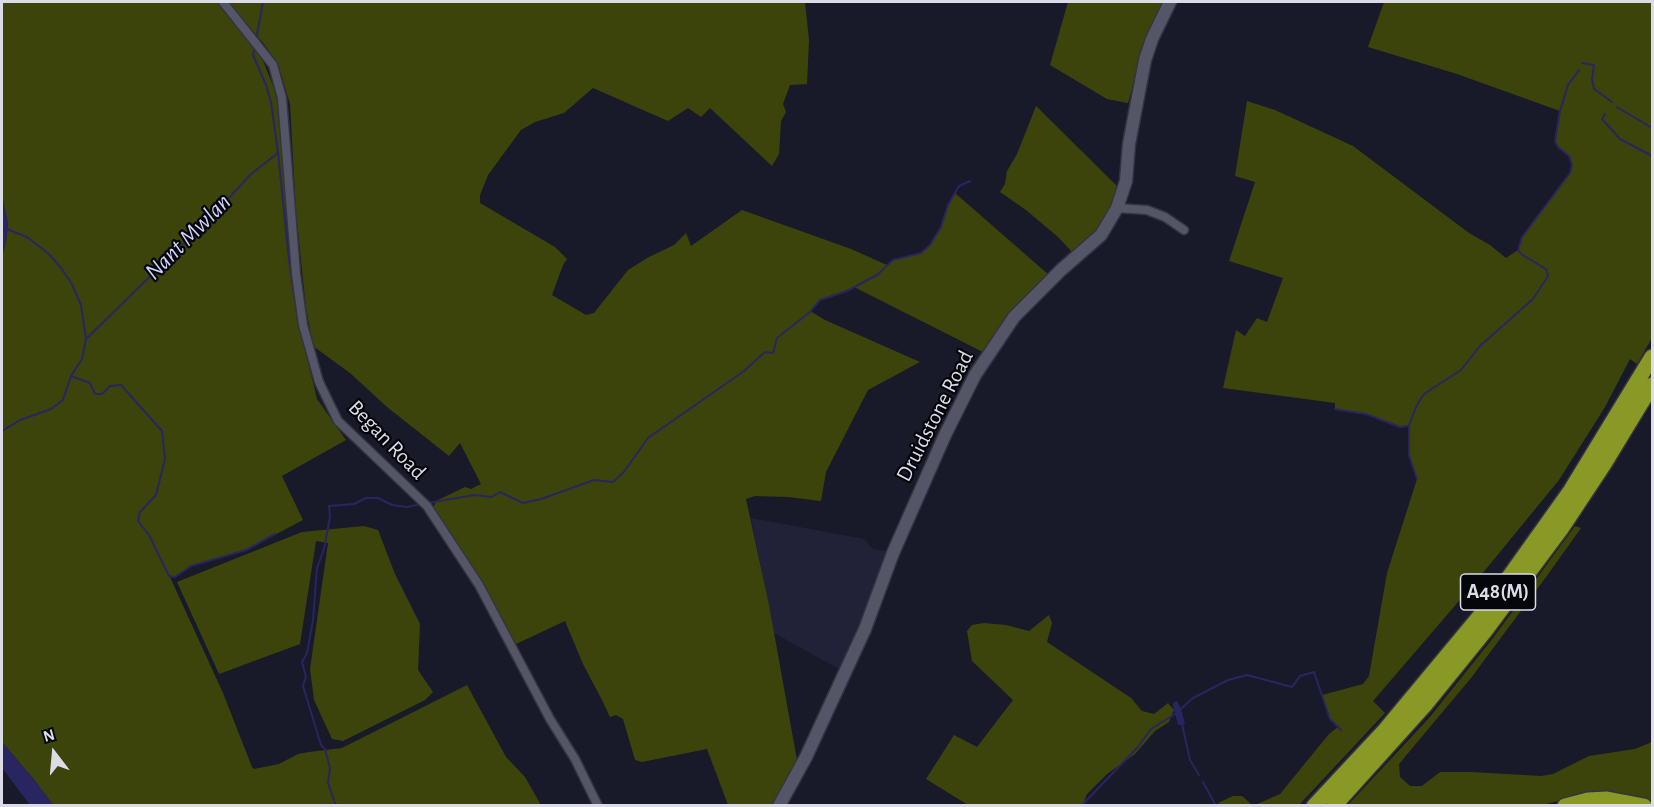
<!DOCTYPE html>
<style>
body{margin:0}
#map{position:relative;width:1654px;height:807px;overflow:hidden;background:#191a29;font-family:"Alegreya Sans",sans-serif}
canvas{display:block}
.frame{position:absolute;inset:0;border:3px solid #dbdce8;pointer-events:none}
.north{position:absolute;left:24px;top:723px;width:60px;height:60px;-webkit-text-stroke:4px #05060c;paint-order:stroke;rotate:344deg;font-size:16px;font-weight:700;line-height:24px;text-align:center;color:#dbdce8}
.north::after{content:'';display:block;margin:auto;width:21px;height:27px;background:#dbdce8;clip-path:polygon(50% 0,100% 100%,50% 72%,0 100%)}
</style>
<div id="map">
<canvas width="1654" height="807"></canvas>
<div class="frame"></div>
<div class="north">N</div>
</div>
<script>
const ctx = document.querySelector('canvas').getContext('2d');
ctx.lineJoin = 'round';
function fill(path, color) { ctx.fillStyle = color; ctx.fill(path, 'evenodd'); }
const toPath = rows => new Path2D(rows.map(r => 'M' + r).join(''));
function strokePath(path, color, width, dash) { ctx.strokeStyle = color; ctx.lineWidth = width; ctx.lineCap = dash ? 'butt' : 'round'; ctx.setLineDash(dash || []); ctx.stroke(path); }
function write(font, color, halo, rows, align = 'center') {
  ctx.font = font + ' "Alegreya Sans",sans-serif'; ctx.lineWidth = 4.5; ctx.setLineDash([]); ctx.textBaseline = 'middle'; ctx.strokeStyle = halo; ctx.fillStyle = color; for (const [text, x, y, turn = 0] of rows) {
    ctx.save(); ctx.translate(x, y); ctx.rotate((+turn || 0) * Math.PI / 180); ctx.textAlign = isNaN(turn) ? turn : align; if (halo) ctx.strokeText(text, 0, 0); ctx.fillText(text, 0, 0); ctx.restore();
  }
}
const built = toPath([
 [751,518,864,539,873,549,888,551,841,670,774,633]
]);
const green = toPath([
 [2,2,221,2,261,56,274,88,279,107,289,260,298,321,317,399,346,440,282,476,303,520,246,550,191,566,175,577,170,577,223,693,252,767,254,769,279,764,298,754,309,752,342,748,467,685,506,757,525,777,541,805,53,805,36,782,2,742,2,257,6,241,8,224,2,196],
 [228,2,805,2,809,40,807,84,790,85,783,104,786,112,781,121,779,154,772,166,710,108,701,117,688,108,668,121,593,88,564,113,535,122,521,130,488,175,480,195,480,203,555,247,567,259,563,265,552,295,586,315,594,313,628,270,649,257,674,245,686,233,691,246,742,210,851,249,887,265,893,260,921,253,930,245,941,227,948,205,955,193,1049,275,1008,318,983,352,854,287,821,300,810,311,825,320,920,362,868,390,826,472,821,501,788,497,755,496,746,499,769,605,797,760,772,805,728,805,707,749,642,762,635,760,623,719,616,715,610,717,602,700,583,664,565,621,514,645,433,508,436,501,465,487,471,489,481,484,460,443,449,456,387,407,350,373,313,346,306,308,296,212,290,104,278,64,264,44],
 [1068,2,1166,2,1139,63,1128,103,1107,99,1050,65],
 [1384,2,1652,2,1652,338,1637,364,1630,359,1605,407,1559,480,1477,580,1373,701,1385,713,1299,805,1255,805,1280,794,1329,734,1338,727,1330,719,1322,695,1363,684,1369,676,1387,573,1417,479,1409,455,1408,426,1400,427,1366,414,1335,409,1335,403,1223,388,1236,330,1245,336,1257,318,1267,322,1283,278,1229,261,1255,182,1235,176,1247,101,1275,110,1353,146,1469,233,1490,245,1506,258,1518,250,1522,237,1570,173,1572,165,1569,156,1558,147,1555,141,1560,111,1457,74,1368,47],
 [1036,106,1119,188,1114,207,1099,232,1073,253,1058,237,1026,210,1000,192,1005,184,1007,171,1017,154],
 [364,526,378,530,395,574,420,624,418,670,433,692,425,700,343,741,332,739,314,700,310,669,328,543,316,541,300,644,219,674,177,582,302,532],
 [1575,526,1581,528,1549,573,1471,678,1399,764,1400,777,1410,786,1422,786,1440,772,1471,772,1541,776,1553,774,1589,756,1635,749,1652,742,1652,801,1615,795,1585,794,1543,805,1347,806,1429,718,1493,638],
 [1049,615,1052,623,1047,642,1131,698,1142,711,1154,714,1168,703,1174,710,1169,722,1155,731,1135,754,1107,774,1087,794,1083,805,968,805,926,779,954,735,977,747,1013,700,972,661,967,631,972,625,984,623,1006,625,1029,631],
 [1233,796,1242,796,1252,805,1217,805,1220,802]
]);
const water = toPath([
 [2,196,8,224,6,241,2,257],
 [1177,701,1181,709,1185,724,1178,725,1173,706,1173,703],
 [2,742,36,782,53,805,30,805,2,768]
]);
const stream = toPath([
 [256,40,263,2],
 [1582,63,1594,65,1592,79,1594,89,1612,102],
 [1617,107,1652,128],
 [1605,114,1602,119,1620,139,1652,156],
 [278,153,289,260,298,321],
 [7,229,27,237,49,254,61,268,72,284,81,305,86,339],
 [71,376,90,383,95,394,102,394,110,386,121,385,162,431,165,459,156,495,140,512,138,521,149,535,169,576,175,577,191,566,246,550,275,534],
 [1335,409,1366,414,1400,427,1408,426],
 [2,431,20,420,51,409,63,400,71,376,82,359,86,339,215,213,251,174,278,153,271,102,266,85,253,55,255,46],
 [1417,479,1409,455,1409,425,1417,405,1424,394,1461,370,1480,346,1533,299,1548,276,1546,269,1521,254,1518,250,1522,237,1570,173,1572,165,1569,156,1558,147,1555,141,1560,111,1568,85,1579,70],
 [428,503,474,495,492,497,500,492,523,503,541,499,594,480,613,482,623,473,648,438,744,371,765,352,773,353,777,338,810,312,820,300,847,291,877,275,893,260,921,253,930,245,941,227,948,205,959,186,970,181],
 [1181,709,1193,698,1228,680,1247,675,1292,687,1300,676,1314,672,1330,719,1341,730],
 [1182,724,1190,760,1199,775],
 [1203,782,1216,806],
 [336,806,328,783,330,768,325,749,321,745,303,686,306,677,302,662,307,653,313,620,317,568,324,549,330,517,329,506,354,504,366,498,378,498,392,505,407,507,422,504],
 [1081,806,1138,747,1151,729,1175,714]
]);
const street = toPath([
 [223,2,273,65,282,98,296,274,303,325,319,382,338,421,427,506,479,585,550,719,575,759,598,806],
 [1117,208,1147,210,1165,217,1184,230]
]);
const secondary = toPath([
 [779,806,806,757,865,629,893,553,945,435,975,375,1014,317,1061,270,1101,235,1117,208,1126,181,1129,144,1145,60,1152,39,1170,2]
]);
const highway = toPath([
 [1314,806,1385,730,1489,605,1571,490,1652,357],
 [1334,806,1425,705,1485,631,1561,529,1604,464,1652,385],
 [1565,806,1588,800,1607,799,1644,806]
]);
const shields = [
 [1498,592,75]
];
const shieldNames = [
 ["A48(M)",1498,592]
];
const streetNames = [
 ["Druidstone Road",935,416,-63],
 ["Began Road",387,440,46]
];
const waterNames = [
 ["Nant Mwlan",188,237,-45]
];
fill(built, '#212237');
fill(green, '#3c440b');
fill(water, '#292561');
strokePath(stream, '#292561', 2);
strokePath(street, '#343440', 11);
strokePath(secondary, '#343440', 15);
strokePath(highway, '#343440', 18);
strokePath(street, '#545668', 8);
strokePath(secondary, '#545668', 12);
strokePath(highway, '#8a9926', 15);
for (const [x, y, w] of shields) { const box = new Path2D(); box.roundRect(x - w / 2, y - 18, w, 36, 4.5); ctx.fillStyle = '#05060c'; ctx.fill(box); strokePath(box, '#dbdce8', 1.5); }
write('bold 21px', '#dbdce8', null, shieldNames);
write('22px', '#dbdce8', '#05060c', streetNames);
write('italic 24px', '#d0d3f9', '#05060c', waterNames);
</script>
